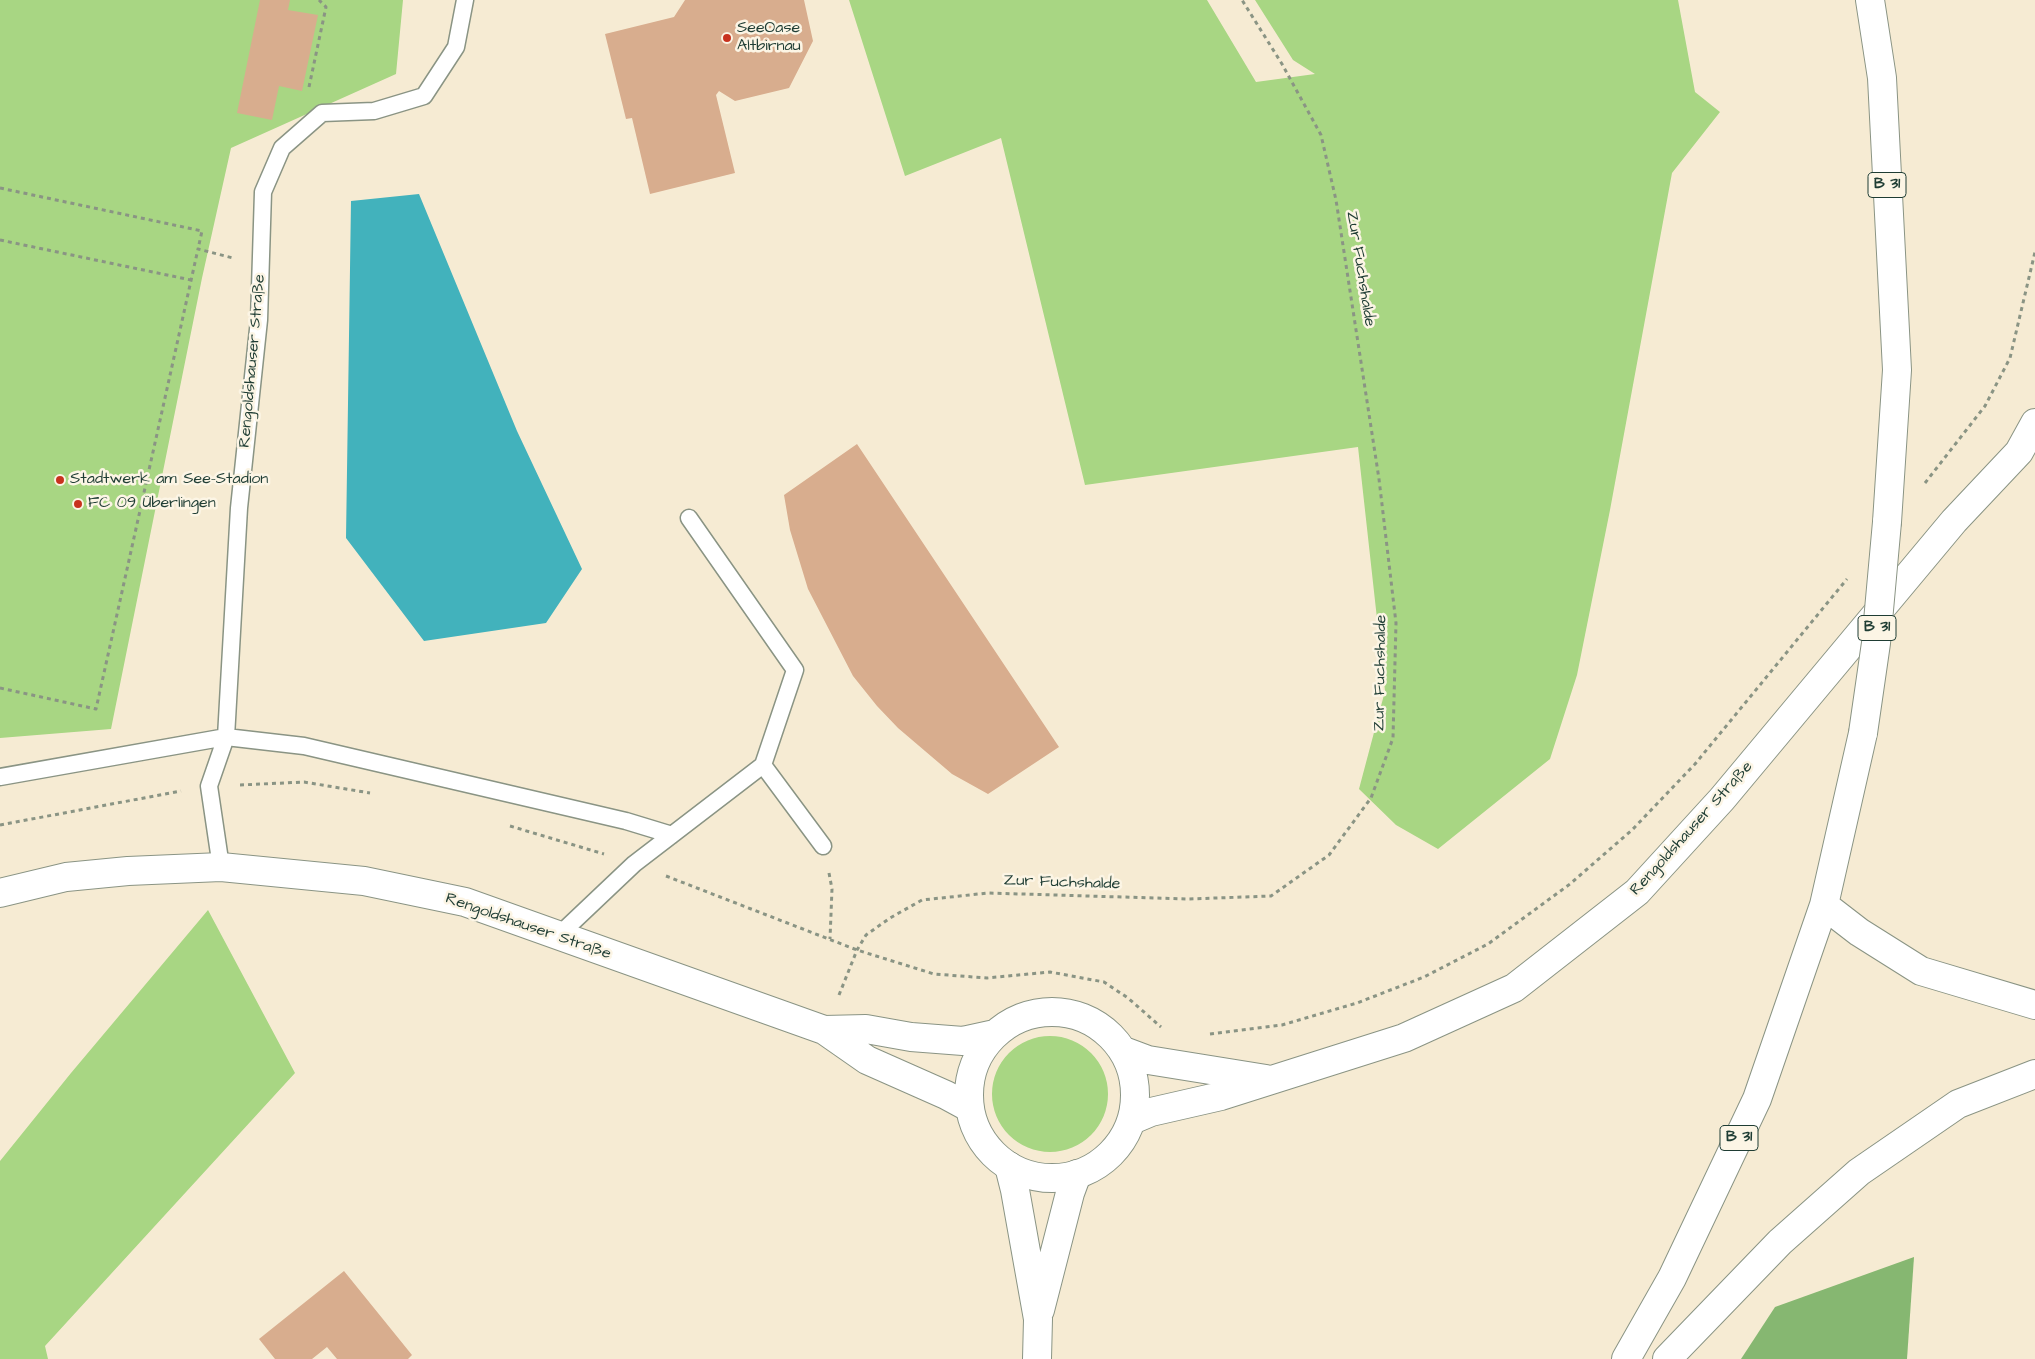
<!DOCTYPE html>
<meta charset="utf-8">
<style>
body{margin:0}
canvas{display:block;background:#f6ebd3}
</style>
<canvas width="2035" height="1359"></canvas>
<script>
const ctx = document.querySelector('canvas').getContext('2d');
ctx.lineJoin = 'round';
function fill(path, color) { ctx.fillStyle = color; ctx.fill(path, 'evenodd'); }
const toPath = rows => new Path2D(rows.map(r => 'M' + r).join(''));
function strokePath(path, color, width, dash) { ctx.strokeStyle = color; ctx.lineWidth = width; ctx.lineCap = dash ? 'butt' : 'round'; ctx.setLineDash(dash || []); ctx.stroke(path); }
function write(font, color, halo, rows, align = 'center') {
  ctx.font = font + ' "Architects Daughter",sans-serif'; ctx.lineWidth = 5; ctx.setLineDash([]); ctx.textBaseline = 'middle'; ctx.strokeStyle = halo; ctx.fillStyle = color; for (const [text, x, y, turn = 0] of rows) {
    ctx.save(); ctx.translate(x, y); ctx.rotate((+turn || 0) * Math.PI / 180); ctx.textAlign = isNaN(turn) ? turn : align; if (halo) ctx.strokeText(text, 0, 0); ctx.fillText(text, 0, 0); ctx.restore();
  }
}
const green = toPath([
 [0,0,403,0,396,74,231,148,202,278,111,729,0,738],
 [849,0,1207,0,1256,82,1315,74,1293,60,1255,0,1678,0,1695,92,1720,112,1672,173,1610,510,1577,675,1550,759,1438,849,1396,825,1359,789,1385,691,1358,447,1085,485,1001,138,905,176],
 [208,910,295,1073,45,1346,48,1359,0,1359,0,1161,71,1073],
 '992 1094a58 58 0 1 1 116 0a58 58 0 1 1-116 0Z'
]);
const forest = toPath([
 [1914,1257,1907,1359,1741,1359,1775,1307]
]);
const water = toPath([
 [419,194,517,431,582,569,546,623,424,641,346,538,351,201]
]);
const building = toPath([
 [260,0,290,0,288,10,318,15,302,91,279,86,272,120,237,113],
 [685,0,804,0,813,41,789,88,735,101,719,91,716,95,735,173,650,194,632,118,626,119,605,34,674,17],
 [857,444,1059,747,988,794,952,774,898,728,877,706,853,676,808,589,790,530,784,495],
 [344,1271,412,1355,408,1359,337,1359,327,1347,312,1359,275,1359,259,1339]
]);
const path = toPath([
 [309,87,326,7,319,0],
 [0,188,202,231,198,249],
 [0,240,191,280],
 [1925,483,1985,406,2010,358,2035,252],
 [0,688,96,709,198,249,233,258],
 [240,785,304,782,370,793],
 [0,825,181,791],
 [510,826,604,854],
 [829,873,832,889,830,939],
 [666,876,857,950,934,974,987,978,1050,972,1104,982,1128,998,1161,1027],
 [839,995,857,950,866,935,890,918,922,900,988,893,1189,899,1271,896,1329,855,1371,798,1393,738,1396,623,1379,479,1336,200,1321,135,1282,64,1242,0],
 [1210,1034,1282,1025,1357,1003,1424,977,1488,944,1570,884,1632,830,1695,764,1847,579]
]);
const service = toPath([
 [763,765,823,846],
 [0,777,226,737,304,746,626,821,672,835],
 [221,867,209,786,226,737,239,508,259,320,263,192,282,148,322,113,374,111,424,96,456,47,465,0],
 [558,936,634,864,763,765,795,670,689,518]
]);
const tertiary = toPath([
 [0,893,66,877,128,871,221,867,364,881,465,902,824,1030,867,1060,946,1095,970,1108],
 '969 1095a83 83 0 1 1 166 0a83 83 0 1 1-166 0Z',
 [824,1030,866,1029,911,1037,963,1041,995,1034],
 [1124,1051,1148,1060,1266,1079],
 [1132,1120,1151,1112,1221,1096,1404,1038,1514,988,1637,892,1722,799,1954,521,2019,452,2035,423]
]);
const primary = toPath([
 [1870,0,1882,78,1897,370,1887,522],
 [1824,905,1859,932,1921,971,2035,1005],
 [1009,1166,1015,1190,1038,1319,1037,1359],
 [1040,1310,1070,1193,1077,1174],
 [1626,1359,1672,1278,1757,1099,1824,905,1863,733],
 [1667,1359,1780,1242,1859,1172,1958,1104,2035,1074]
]);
const primaryBridge = toPath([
 [1863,733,1876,643,1887,522]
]);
const markers = [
 [727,38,5,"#c8321e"],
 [60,480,5,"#c8321e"],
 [78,504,5,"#c8321e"]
];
const shields = [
 [1887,185,38],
 [1877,628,38],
 [1739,1138,38]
];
const shieldNames = [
 ["B 31",1887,185],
 ["B 31",1877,628],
 ["B 31",1739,1138]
];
const poiNames = [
 ["SeeOase",737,29],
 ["Altbirnau",737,47],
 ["Stadtwerk am See-Stadion",70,480],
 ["FC 09 Überlingen",88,504]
];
const streetNames = [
 ["Zur Fuchshalde",1360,269,81],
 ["Rengoldshauser Straße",253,361,-85],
 ["Zur Fuchshalde",1381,673,-89],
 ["Rengoldshauser Straße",1692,829,-48],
 ["Zur Fuchshalde",1062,883,2],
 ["Rengoldshauser Straße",528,927,19]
];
fill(green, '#a8d683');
fill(forest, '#86b771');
fill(water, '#42b2bc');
fill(building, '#d8ad8e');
strokePath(service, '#8a9484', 19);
strokePath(tertiary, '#8a9484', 30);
strokePath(primary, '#8a9484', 30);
strokePath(path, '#8a9484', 3, [4, 4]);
strokePath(service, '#fff', 16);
strokePath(tertiary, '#fff', 28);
strokePath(primary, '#fff', 28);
strokePath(primaryBridge, '#8a9484', 30, []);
strokePath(primaryBridge, '#fff', 28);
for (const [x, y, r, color] of markers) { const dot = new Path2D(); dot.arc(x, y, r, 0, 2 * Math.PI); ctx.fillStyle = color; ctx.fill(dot); strokePath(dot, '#fcf5e5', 2); }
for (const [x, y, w] of shields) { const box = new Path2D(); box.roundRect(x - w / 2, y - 12.5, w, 25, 4); ctx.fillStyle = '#fcf5e5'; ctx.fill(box); strokePath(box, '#1f3d34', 1); }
write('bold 15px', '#1f3d34', null, shieldNames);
write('16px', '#1f3d34', '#fcf5e5', poiNames, 'left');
write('16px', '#1f3d34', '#fcf5e5', streetNames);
</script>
